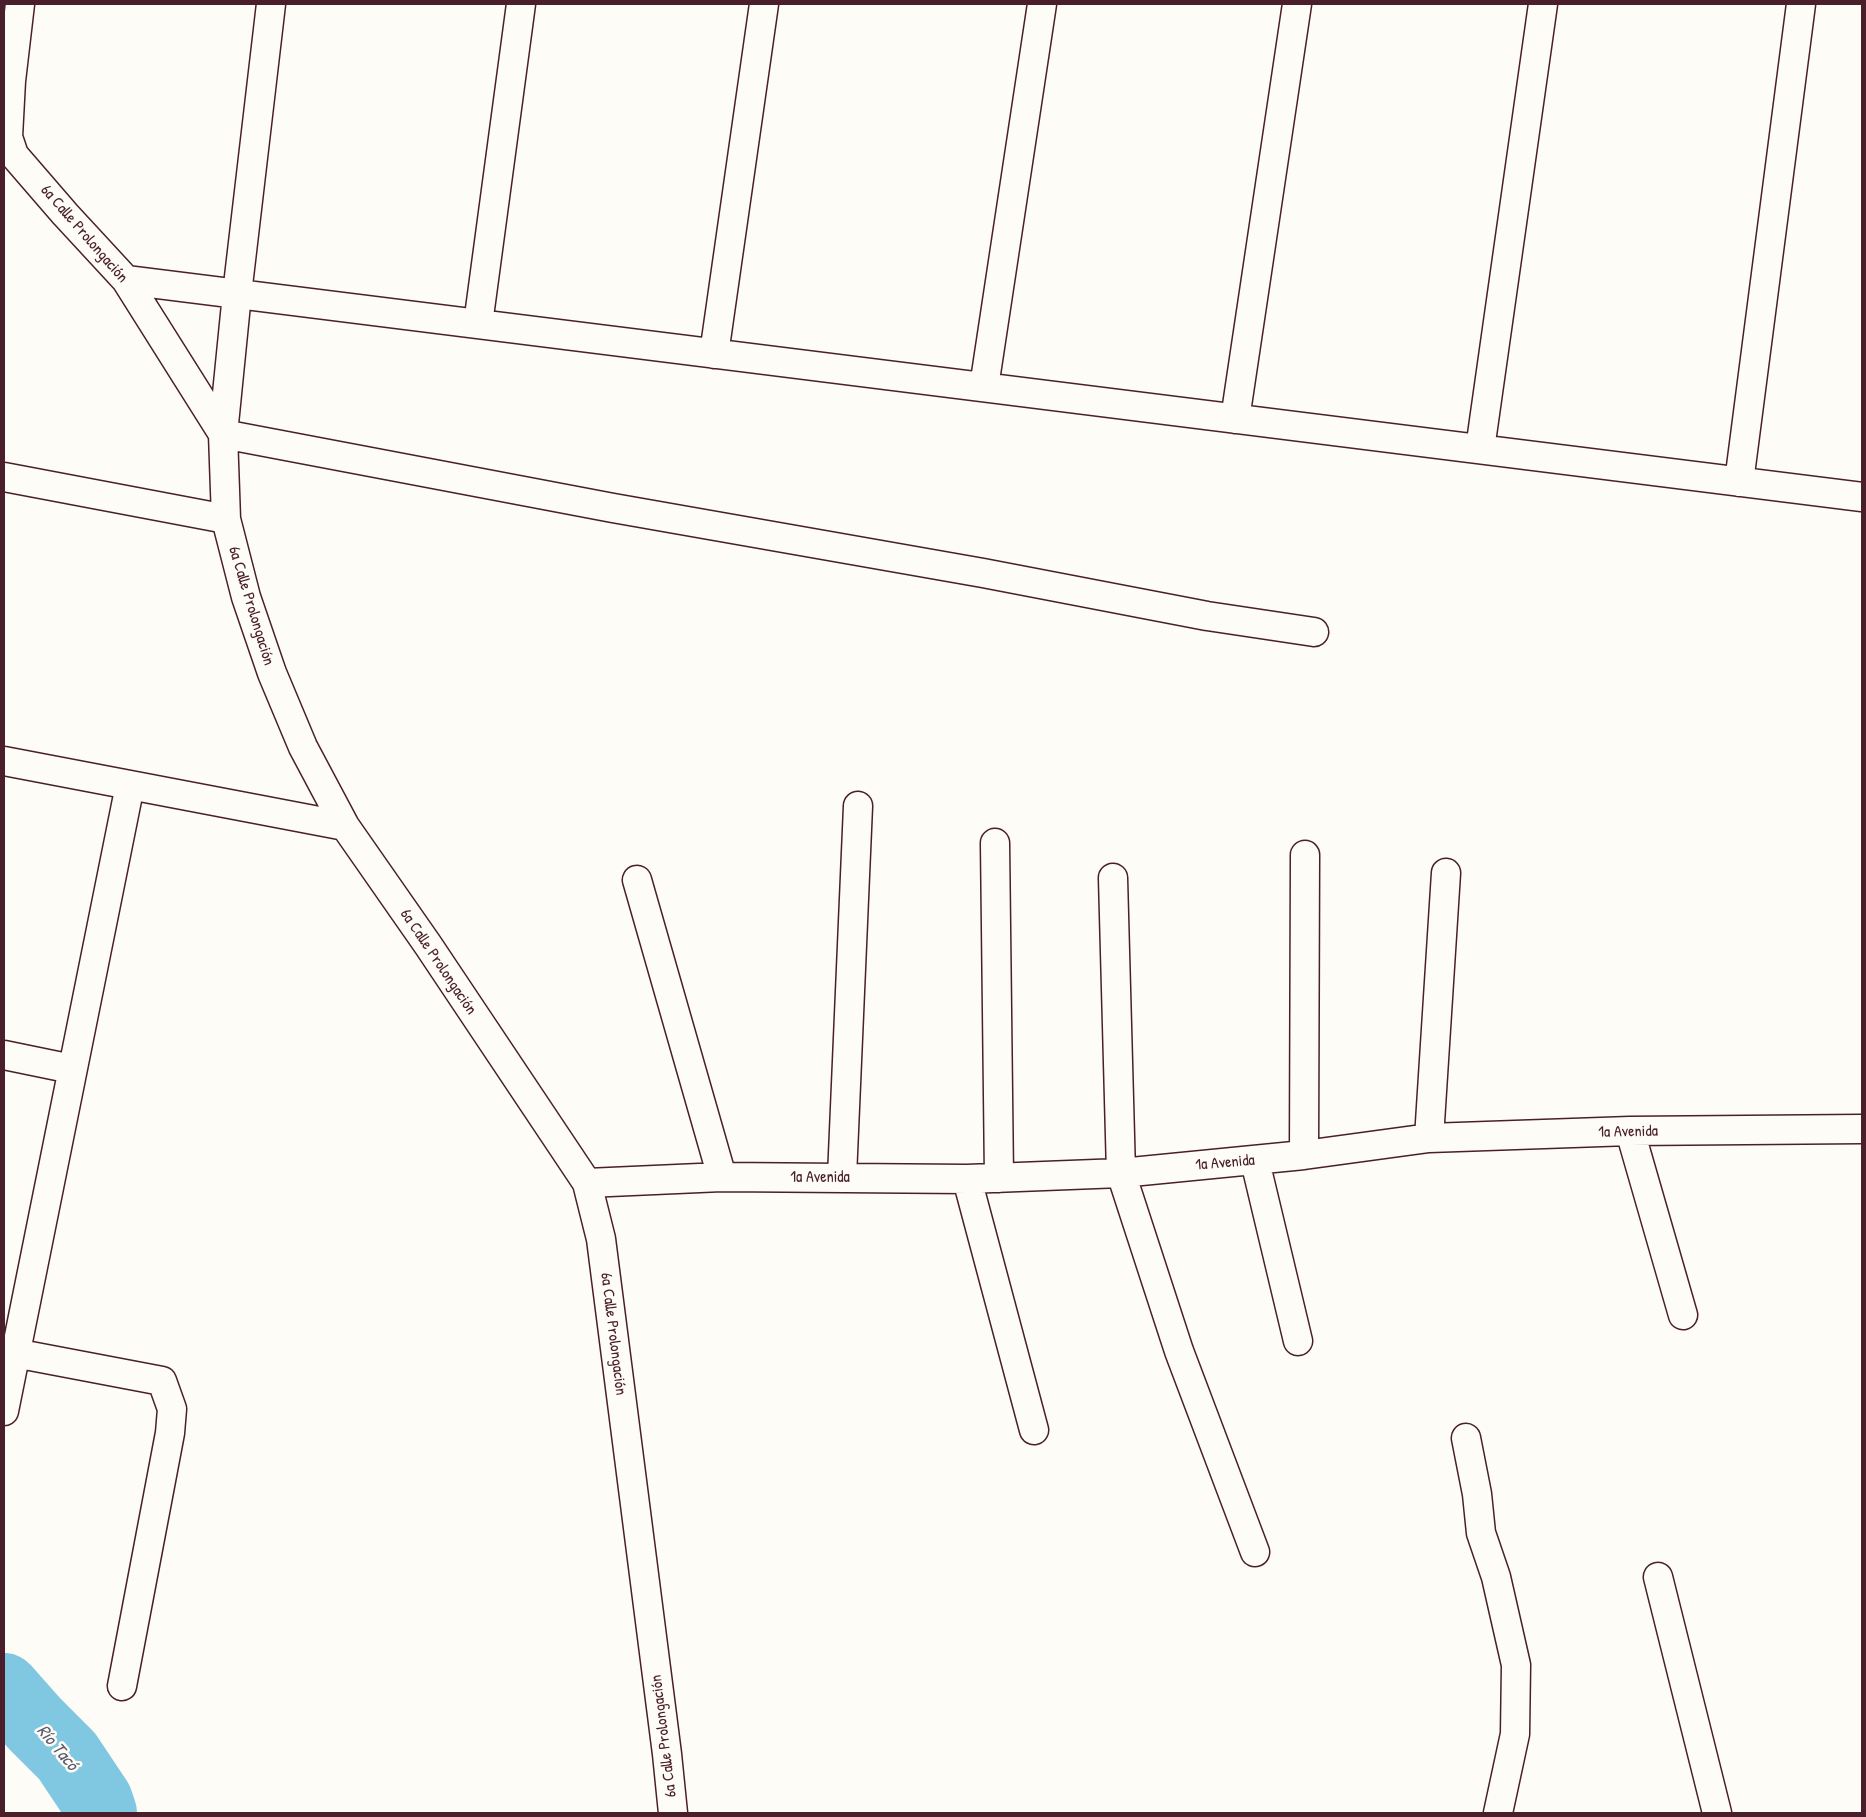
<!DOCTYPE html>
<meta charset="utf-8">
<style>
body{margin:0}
#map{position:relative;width:1866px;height:1817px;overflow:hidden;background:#fdfcf7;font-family:"Patrick Hand",sans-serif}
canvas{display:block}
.frame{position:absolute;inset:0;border:5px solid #4a1f2b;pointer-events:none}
</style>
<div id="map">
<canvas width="1866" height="1817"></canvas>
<div class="frame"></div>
</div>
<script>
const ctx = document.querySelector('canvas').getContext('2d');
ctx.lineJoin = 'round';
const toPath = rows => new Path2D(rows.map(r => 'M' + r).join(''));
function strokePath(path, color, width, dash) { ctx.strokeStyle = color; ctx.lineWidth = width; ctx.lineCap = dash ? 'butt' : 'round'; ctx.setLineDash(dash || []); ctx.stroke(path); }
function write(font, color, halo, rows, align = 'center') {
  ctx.font = font + ' "Patrick Hand",sans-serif'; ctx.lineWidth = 5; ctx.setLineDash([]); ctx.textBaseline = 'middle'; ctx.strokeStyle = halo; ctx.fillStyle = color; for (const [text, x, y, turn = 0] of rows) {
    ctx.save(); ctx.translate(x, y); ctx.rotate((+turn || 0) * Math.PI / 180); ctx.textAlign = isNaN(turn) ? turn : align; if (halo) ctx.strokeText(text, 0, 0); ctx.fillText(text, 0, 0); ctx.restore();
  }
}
const river = toPath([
 [4,1689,35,1724,67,1756,97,1801,101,1813]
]);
const street = toPath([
 [20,4,11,81,8,137,14,155,65,214,126,280,223,434],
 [271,4,237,294,223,434,226,519,246,597,272,673,303,747,345,826,428,945,587,1183,601,1239,667,1754,673,1813],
 [126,280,1862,497],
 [478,324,521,4],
 [714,354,764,4],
 [984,387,1042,4],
 [1235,419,1297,4],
 [223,434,613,508,983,573,1207,616,1314,632],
 [1480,449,1543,4],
 [4,477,226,519],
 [1739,482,1801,4],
 [4,761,345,826],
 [995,843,999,1178],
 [1113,878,1121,1173,1179,1351,1255,1552],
 [637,880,722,1177],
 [4,1055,72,1069],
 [1630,1131,1683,1315],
 [1429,1138,1446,873],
 [1304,1155,1305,855],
 [1255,1161,1298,1341],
 [842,1177,858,806],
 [967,1179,1034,1430],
 [587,1183,722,1177,967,1179,1121,1173,1304,1155,1429,1138,1630,1131,1862,1129],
 [4,1351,162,1381,172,1409,170,1433,122,1686],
 [4,1411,130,785],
 [1466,1438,1477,1494,1481,1533,1496,1577,1516,1665,1515,1734,1498,1813],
 [1658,1577,1717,1813]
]);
const streetNames = [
 ["6a Calle Prolongación",84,234,49],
 ["6a Calle Prolongación",251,606,73],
 ["6a Calle Prolongación",438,962,56],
 ["1a Avenida",1628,1132,-1],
 ["1a Avenida",1225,1163,-5],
 ["1a Avenida",820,1178],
 ["6a Calle Prolongación",613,1334,83],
 ["6a Calle Prolongación",664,1736,-97]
];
const waterNames = [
 ["Río Tacó",57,1748,50]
];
strokePath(river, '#80c7e1', 72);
strokePath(street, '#4a1f2b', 31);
strokePath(street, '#fdfcf7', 28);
write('16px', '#4a1f2b', '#fdfcf7', streetNames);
write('italic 18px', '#5d5a6b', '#fdfcf7', waterNames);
</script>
